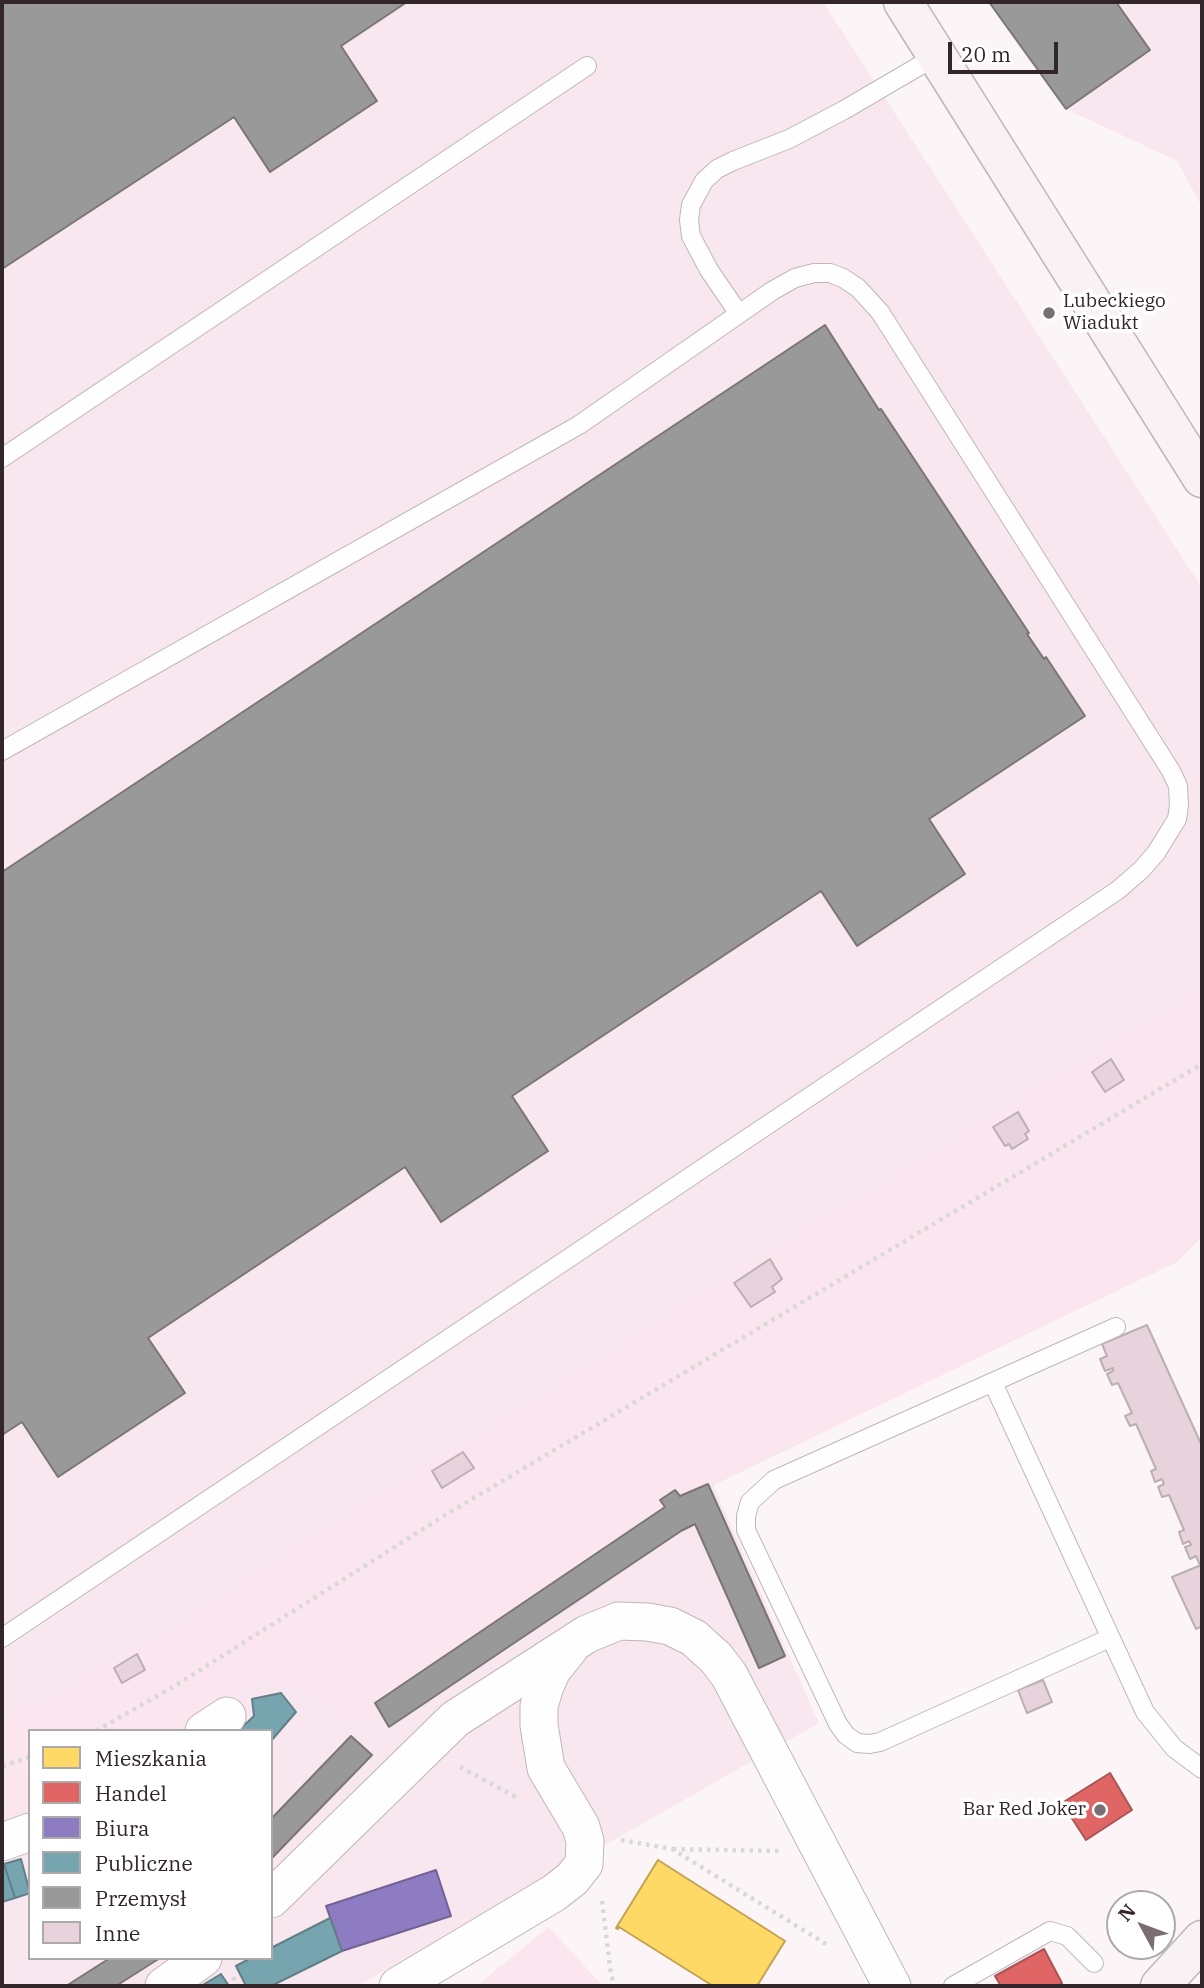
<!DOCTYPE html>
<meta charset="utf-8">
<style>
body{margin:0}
#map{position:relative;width:1204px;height:1988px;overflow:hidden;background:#fcf5f8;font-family:"IBM Plex Serif",serif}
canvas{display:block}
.frame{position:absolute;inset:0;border:4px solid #32262b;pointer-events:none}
.legend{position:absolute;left:28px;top:1729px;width:245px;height:231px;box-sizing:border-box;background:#fff;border:2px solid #ada8aa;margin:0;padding:9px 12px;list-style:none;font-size:21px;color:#32262b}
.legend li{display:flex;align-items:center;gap:14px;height:35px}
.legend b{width:35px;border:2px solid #ada8aa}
.north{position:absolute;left:1106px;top:1890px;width:70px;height:70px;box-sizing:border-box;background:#fff;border:2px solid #ada8aa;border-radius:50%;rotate:311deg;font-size:19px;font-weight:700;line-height:28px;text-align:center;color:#32262b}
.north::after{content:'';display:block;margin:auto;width:24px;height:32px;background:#796e73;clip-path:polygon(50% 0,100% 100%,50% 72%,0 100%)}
.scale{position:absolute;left:948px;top:42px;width:110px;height:32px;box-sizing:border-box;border:4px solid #32262b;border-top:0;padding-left:9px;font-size:21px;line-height:24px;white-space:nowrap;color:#32262b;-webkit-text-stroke:5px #fff;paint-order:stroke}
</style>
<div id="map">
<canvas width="1204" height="1988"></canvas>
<div class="frame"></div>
<ul class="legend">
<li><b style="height:19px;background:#ffd966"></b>Mieszkania</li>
<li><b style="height:19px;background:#e06666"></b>Handel</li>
<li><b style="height:19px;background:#8e7cc3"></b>Biura</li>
<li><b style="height:19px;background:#76a5af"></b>Publiczne</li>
<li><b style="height:19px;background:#999"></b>Przemysł</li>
<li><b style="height:19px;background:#e8d2dc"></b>Inne</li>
</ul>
<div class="north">N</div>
<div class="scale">20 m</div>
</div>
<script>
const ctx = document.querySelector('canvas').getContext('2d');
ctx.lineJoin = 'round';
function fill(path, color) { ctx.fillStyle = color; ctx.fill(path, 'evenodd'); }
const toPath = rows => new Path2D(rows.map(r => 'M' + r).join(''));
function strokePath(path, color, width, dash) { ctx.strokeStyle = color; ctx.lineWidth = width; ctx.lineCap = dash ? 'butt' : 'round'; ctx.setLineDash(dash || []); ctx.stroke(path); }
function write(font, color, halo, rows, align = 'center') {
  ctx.font = font + ' "IBM Plex Serif",serif'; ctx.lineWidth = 7; ctx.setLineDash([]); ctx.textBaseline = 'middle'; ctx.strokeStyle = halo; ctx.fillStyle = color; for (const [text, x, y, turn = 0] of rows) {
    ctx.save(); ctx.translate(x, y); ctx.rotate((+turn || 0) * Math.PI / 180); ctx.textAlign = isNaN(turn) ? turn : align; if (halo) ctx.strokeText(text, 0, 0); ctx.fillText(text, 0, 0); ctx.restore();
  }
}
const built = toPath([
 [2,2,823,2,1202,588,1202,989,697,1295,628,1342,192,1615,60,1692,2,1717],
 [990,2,1202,2,1202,207,1177,161,1066,109],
 [713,1485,819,1723,358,1986,2,1986,2,1831,30,1822,30,1958,271,1958,271,1731,175,1731,261,1677,314,1694]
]);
const green = toPath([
 [1202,989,1202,1237,1177,1262,685,1499,347,1726,314,1694,261,1677,175,1731,30,1731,30,1822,2,1831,2,1717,60,1692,192,1615,307,1540,628,1342,697,1295],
 [549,1927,603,1986,476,1986]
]);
const homes = toPath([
 [658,1860,785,1941,757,1986,713,1986,619,1927,618,1929,616,1928,658,1860]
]);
const shops = toPath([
 [1110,1773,1132,1810,1086,1840,1062,1803,1110,1773],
 [1044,1949,1062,1983,1056,1986,1001,1986,995,1976,1044,1949]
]);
const offices = toPath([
 [436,1870,451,1916,342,1951,326,1906,436,1870]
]);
const public = toPath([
 [281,1693,296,1712,271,1741,271,1731,238,1731,254,1716,252,1699,281,1693],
 [21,1859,30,1893,15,1898,4,1864,21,1859],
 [4,1864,15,1898,2,1902,2,1865,4,1864],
 [330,1918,342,1951,271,1986,246,1986,236,1966,251,1958,271,1958,271,1948,330,1918],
 [221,1974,229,1986,201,1986,221,1974]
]);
const industry = toPath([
 [2,2,407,2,341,46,377,101,270,172,234,117,2,269,2,2],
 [989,2,1116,2,1150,50,1066,109,989,2],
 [825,325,879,410,881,409,1029,633,1027,634,1044,659,1046,657,1085,716,929,819,965,874,857,946,821,891,512,1096,548,1151,441,1222,405,1167,148,1338,185,1393,58,1477,22,1422,2,1435,2,872,825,325],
 [708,1484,785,1656,759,1668,695,1524,681,1531,389,1727,375,1703,665,1507,660,1500,675,1490,680,1496,708,1484],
 [351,1736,372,1755,271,1859,271,1819,351,1736],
 [110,1958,160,1958,116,1986,66,1986,110,1958]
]);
const building = toPath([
 [1111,1059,1124,1080,1105,1092,1092,1072,1111,1059],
 [1018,1112,1029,1131,1025,1134,1028,1139,1012,1149,1009,1144,1005,1146,993,1127,1018,1112],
 [770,1259,782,1279,772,1287,775,1292,751,1307,734,1283,770,1259],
 [1147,1325,1202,1446,1202,1570,1196,1556,1190,1559,1185,1547,1191,1545,1189,1541,1183,1544,1179,1532,1184,1530,1169,1495,1162,1497,1158,1487,1164,1484,1162,1479,1155,1482,1151,1471,1156,1469,1136,1424,1130,1426,1125,1416,1132,1413,1118,1383,1112,1385,1107,1374,1113,1371,1113,1368,1105,1371,1100,1359,1107,1356,1102,1344,1147,1325],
 [463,1452,474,1468,442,1488,432,1471,463,1452],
 [1201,1565,1202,1626,1196,1629,1172,1577,1201,1565],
 [137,1654,145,1670,122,1683,114,1668,137,1654],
 [1043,1680,1052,1702,1027,1713,1018,1690,1043,1680]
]);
const path = toPath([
 [96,1731,178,1684,442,1517,1202,1064],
 [2,1766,30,1757],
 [460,1767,520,1799],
 [621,1840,672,1849,826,1944],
 [673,1849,779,1851],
 [602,1901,611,1975,615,1986],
 [233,1977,238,1986]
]);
const lane = toPath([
 [739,314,709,270,691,236,689,220,691,205,704,181,717,169,733,161,789,139,844,110,938,55],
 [2,458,587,66],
 [2,751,579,425,772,291,795,278,814,273,830,273,843,278,858,288,880,312,1171,771,1178,786,1179,805,1177,819,1156,853,1141,870,1118,890,2,1638],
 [993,1383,1145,1712,1174,1748,1202,1769],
 [1110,1638,880,1742,870,1744,857,1743,846,1735,838,1724,746,1530,746,1516,750,1502,774,1480,1116,1327],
 [953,1986,1050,1931,1067,1936,1094,1963]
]);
const street = toPath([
 [204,1731,227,1716],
 [2,1842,30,1832],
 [271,1899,455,1719,587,1634,619,1621,647,1622,670,1626,694,1638,716,1658,729,1675,892,1986],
 [164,1986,203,1958],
 [398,1986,554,1893,572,1879,584,1864,585,1841,581,1827,546,1768,539,1725,539,1706,545,1686,552,1670,569,1649]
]);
const secondary = toPath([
 [903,2,1202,478],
 [1160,1986,1202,1940]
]);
const markers = [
 [1049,313,7,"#796e73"],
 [1100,1810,7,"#796e73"]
];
const poiNames = [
 ["Lubeckiego",1063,302],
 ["Wiadukt",1063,324],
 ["Bar Red Joker",1086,1810,"right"]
];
fill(built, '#f8e7ee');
fill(green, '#fbe6ef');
fill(homes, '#ffd966');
strokePath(homes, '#c2a354', 2);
fill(shops, '#e06666');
strokePath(shops, '#ac5354', 2);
fill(offices, '#8e7cc3');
strokePath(offices, '#726295', 2);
fill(public, '#76a5af');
strokePath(public, '#627f87', 2);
fill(industry, '#999');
strokePath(industry, '#7a7678', 2);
fill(building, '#e8d2dc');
strokePath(building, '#b9b0b4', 2);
strokePath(lane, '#bfb6ba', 20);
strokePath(street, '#bfb6ba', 39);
strokePath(secondary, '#bfb6ba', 41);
strokePath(path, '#d9d7d8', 4.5, [3.5, 5]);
strokePath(lane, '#fffefe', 18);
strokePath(street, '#fffefe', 37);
strokePath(secondary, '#f8f2f5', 38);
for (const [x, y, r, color] of markers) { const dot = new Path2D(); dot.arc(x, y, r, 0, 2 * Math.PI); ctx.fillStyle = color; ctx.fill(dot); strokePath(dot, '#fff', 2.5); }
write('19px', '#32262b', '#fff', poiNames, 'left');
</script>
